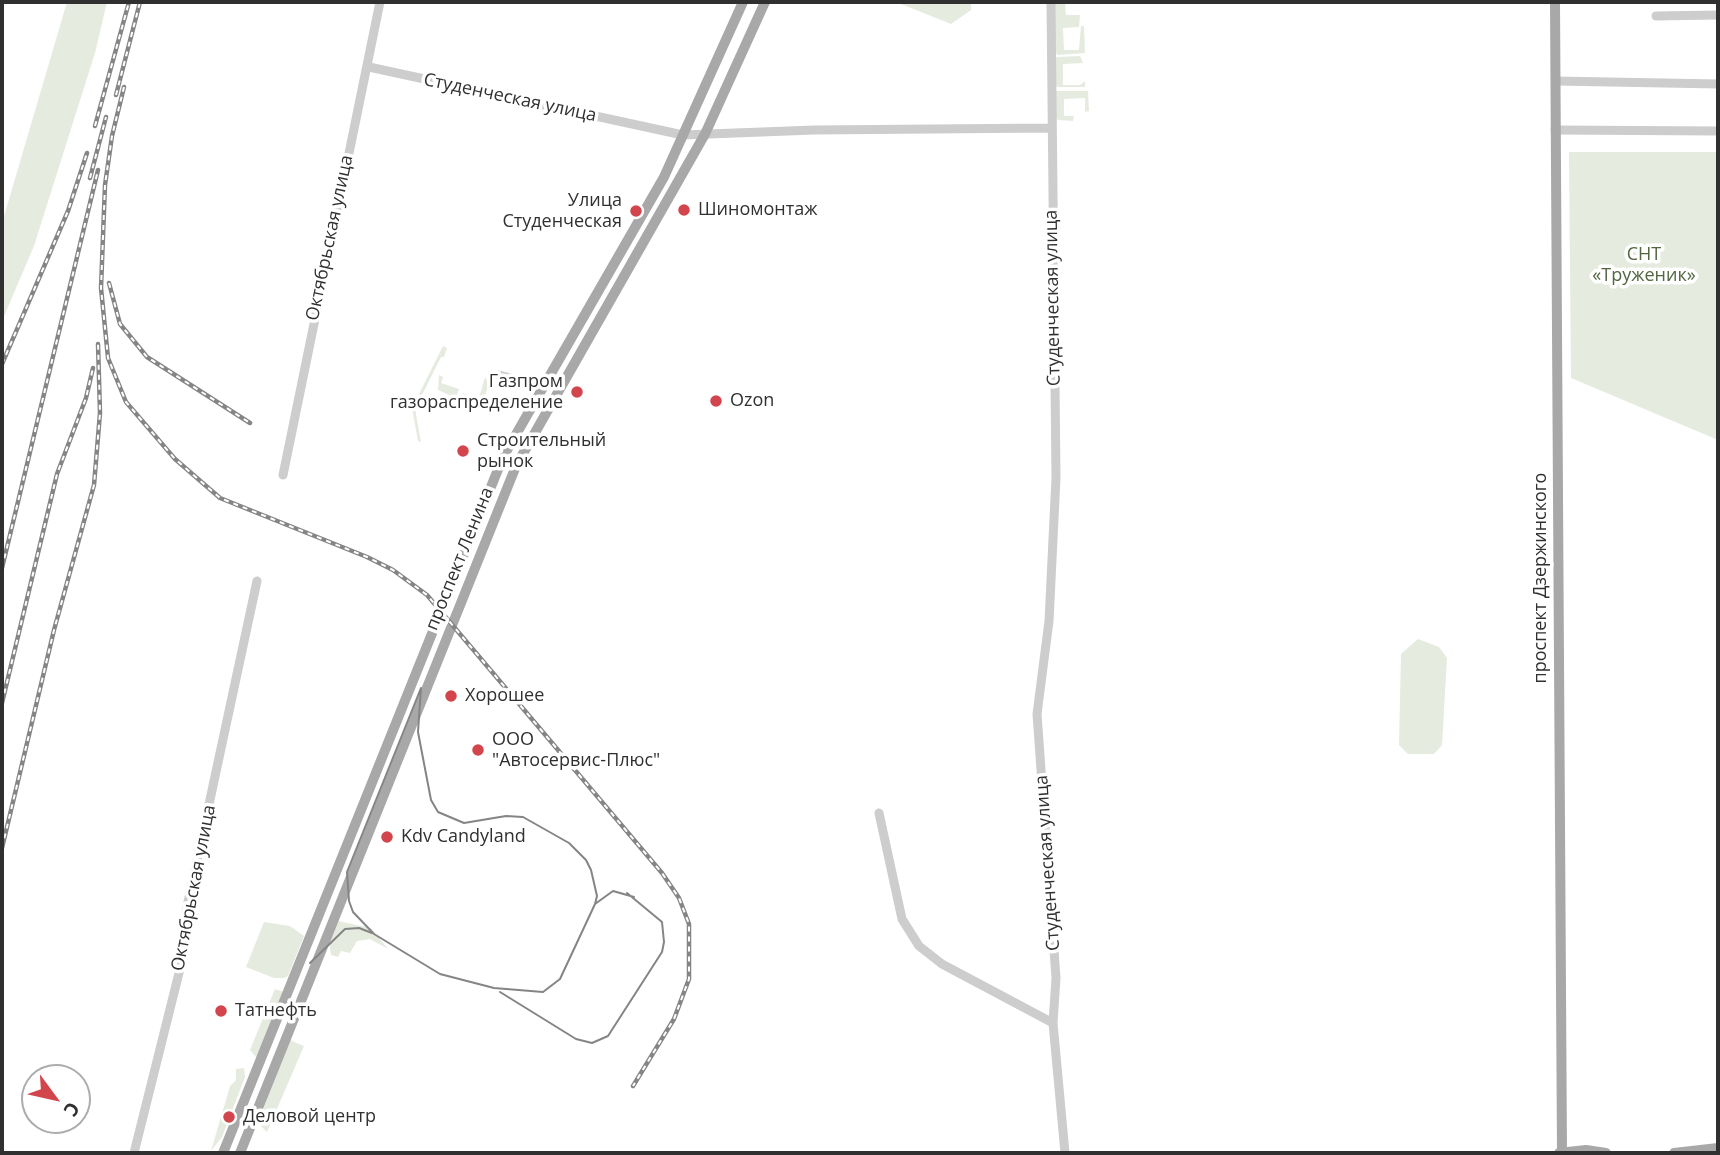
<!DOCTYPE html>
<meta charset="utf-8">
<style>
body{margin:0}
#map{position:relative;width:1720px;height:1155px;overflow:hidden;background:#fff;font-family:"Open Sans",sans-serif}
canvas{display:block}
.frame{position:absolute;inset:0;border:4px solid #303030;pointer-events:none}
.north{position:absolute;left:21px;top:1064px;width:70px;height:70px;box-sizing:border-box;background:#fff;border:2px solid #acacac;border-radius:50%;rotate:123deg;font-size:19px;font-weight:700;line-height:28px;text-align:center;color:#303030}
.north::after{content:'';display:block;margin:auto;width:24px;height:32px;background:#d3454c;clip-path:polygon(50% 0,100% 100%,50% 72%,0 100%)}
</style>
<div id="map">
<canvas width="1720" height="1155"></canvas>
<div class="frame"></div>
<div class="north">С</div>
</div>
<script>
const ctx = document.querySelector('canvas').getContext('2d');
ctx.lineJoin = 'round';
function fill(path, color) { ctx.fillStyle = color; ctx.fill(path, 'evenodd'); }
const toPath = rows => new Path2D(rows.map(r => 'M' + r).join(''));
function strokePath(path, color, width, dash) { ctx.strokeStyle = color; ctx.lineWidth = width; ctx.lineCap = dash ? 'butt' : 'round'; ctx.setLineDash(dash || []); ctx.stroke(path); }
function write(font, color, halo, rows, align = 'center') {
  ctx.font = font + ' "Open Sans",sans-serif'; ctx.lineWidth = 7; ctx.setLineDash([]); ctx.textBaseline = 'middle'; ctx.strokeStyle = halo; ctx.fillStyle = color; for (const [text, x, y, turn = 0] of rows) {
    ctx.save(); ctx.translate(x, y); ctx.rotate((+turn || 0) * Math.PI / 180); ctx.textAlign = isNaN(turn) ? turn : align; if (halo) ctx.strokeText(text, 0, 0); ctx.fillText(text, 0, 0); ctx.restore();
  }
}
const green = toPath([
 [67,2,107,2,95,53,34,246,2,321,2,223],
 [896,2,971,2,971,10,951,24],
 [1053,2,1065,2,1066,15,1080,15,1079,27,1063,28,1064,50,1079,50,1081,26,1084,26,1085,53,1058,55,1055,52],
 [1080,56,1083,63,1063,64,1063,85,1080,85,1085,81,1085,87,1057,87,1053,80,1053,61,1057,57],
 [1056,91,1088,91,1089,111,1085,112,1085,98,1064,99,1064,116,1074,116,1073,121,1058,120,1053,114],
 [1569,152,1718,152,1718,440,1571,378],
 [443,346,447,348,444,357,441,357,415,409,421,442,418,441,412,408],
 [439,375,443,377,441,383,459,389,456,398,438,390],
 [485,377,489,384,482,404,461,400,463,393,479,398],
 [1418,639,1439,647,1447,658,1442,745,1434,754,1408,754,1399,745,1401,654],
 [338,921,371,928,388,949,370,939,357,941,350,953,341,951,338,957,331,955,329,941],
 [264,922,290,926,304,936,288,976,284,978,274,978,246,967],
 [275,989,284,992,259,1055,256,1057,250,1050],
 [290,1040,304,1046,267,1132,258,1123],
 [244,1068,245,1077,222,1137,211,1151,230,1086,236,1080,236,1069]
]);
const minor = toPath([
 [1051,2,1056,478,1049,621,1037,714,1056,978,1053,1023,1065,1153],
 [1656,16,1718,15],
 [369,67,683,135,814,130,1050,128],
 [1556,81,1718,84],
 [1555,130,1718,131],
 [499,375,522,381],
 [283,475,380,2],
 [879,813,902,919,919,946,942,964,1053,1023],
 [134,1153,182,961,185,916,257,581]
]);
const major = toPath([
 [1555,2,1562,1153],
 [223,1153,503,457,664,177,743,2],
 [240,1153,516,466,705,134,765,2],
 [1559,1153,1586,1150,1606,1153],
 [1674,1153,1718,1148]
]);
const tram = toPath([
 [421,688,418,732,431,800,438,812,464,823,506,816,523,817,569,843,586,860,591,870,597,896,595,904,560,979,543,992,494,988,440,974,374,934,353,912,349,901,347,872,421,688],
 [595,904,613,891,634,897],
 [310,963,345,929,359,928,372,933],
 [500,992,576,1039,592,1043,608,1036,662,952,664,942,662,922,627,893]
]);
const rail = toPath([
 [124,87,112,136,105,185,101,288,108,358,126,402,175,459,220,498,367,557,393,570,427,595,662,873,679,898,689,924,689,979,674,1019,633,1086],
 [116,95,140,2],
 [95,126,129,2],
 [90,178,106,117],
 [109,283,120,324,147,357,250,423],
 [2,364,68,211,87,153],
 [2,568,98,170],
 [2,703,57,474,86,398,93,368],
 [2,848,54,630,94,485,100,413,98,344]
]);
const markers = [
 [684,210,7,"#d3454c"],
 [636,211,7,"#d3454c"],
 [577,392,7,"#d3454c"],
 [716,401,7,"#d3454c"],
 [463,451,7,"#d3454c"],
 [451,696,7,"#d3454c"],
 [478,750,7,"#d3454c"],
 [387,837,7,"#d3454c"],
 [221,1011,7,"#d3454c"],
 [229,1117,7,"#d3454c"]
];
const streetNames = [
 ["Студенческая улица",510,98,12],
 ["Октябрьская улица",330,238,-78],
 ["Студенческая улица",1053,298,-91],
 ["проспект Ленина",460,559,-68],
 ["проспект Дзержинского",1541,578,-90],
 ["Студенческая улица",1048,863,-94],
 ["Октябрьская улица",194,888,-79]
];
const poiNames = [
 ["Улица",622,201,"right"],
 ["Студенческая",622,222,"right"],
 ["Шиномонтаж",698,210],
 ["Газпром",563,382,"right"],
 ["газораспределение",563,403,"right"],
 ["Ozon",730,401],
 ["Строительный",477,441],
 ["рынок",477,462],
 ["Хорошее",465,696],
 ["ООО",492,740],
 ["\"Автосервис-Плюс\"",492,761],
 ["Kdv Candyland",401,837],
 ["Татнефть",235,1011],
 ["Деловой центр",243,1117]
];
const parkNames = [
 ["СНТ",1644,255],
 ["«Труженик»",1644,276]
];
fill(green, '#e5ebdf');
strokePath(minor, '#cdcdcd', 9);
strokePath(major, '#a8a8a8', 10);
strokePath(tram, '#858585', 2);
strokePath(rail, '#858585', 4.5);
strokePath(rail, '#fff', 2, [5]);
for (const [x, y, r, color] of markers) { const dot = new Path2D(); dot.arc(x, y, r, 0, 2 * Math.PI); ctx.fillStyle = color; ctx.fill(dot); strokePath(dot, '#fff', 2.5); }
write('18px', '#303030', '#fff', streetNames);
write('18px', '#303030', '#fff', poiNames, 'left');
write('18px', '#526741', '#fff', parkNames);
</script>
